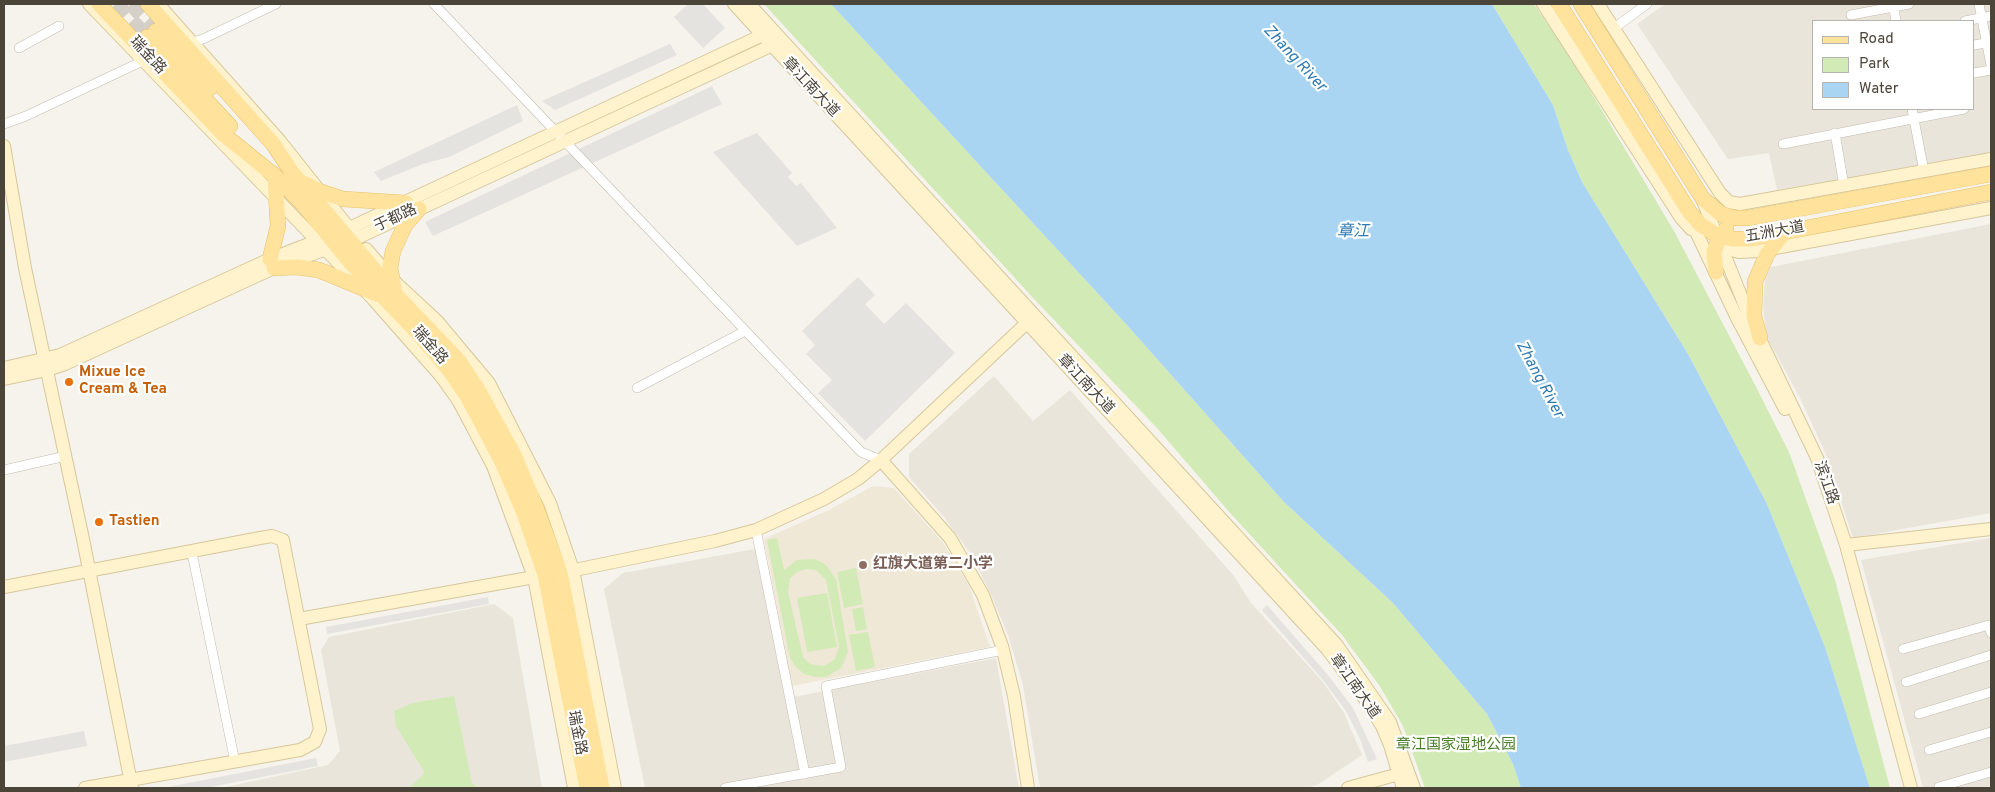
<!DOCTYPE html>
<meta charset="utf-8">
<style>
body{margin:0}
#map{position:relative;width:1995px;height:792px;overflow:hidden;background:#f6f3ec;font-family:Overpass,sans-serif}
canvas{display:block}
.frame{position:absolute;inset:0;border:5px solid #4b4439;pointer-events:none}
.legend{position:absolute;left:1812px;top:20px;width:162px;height:90px;box-sizing:border-box;background:#fff;border:1px solid #b7b4b0;margin:0;padding:6px 9px;list-style:none;font-size:15px;color:#4b4439}
.legend li{display:flex;align-items:center;gap:10px;height:25px}
.legend b{width:25px;border:1px solid #b7b4b0}
</style>
<div id="map">
<canvas width="1995" height="792"></canvas>
<div class="frame"></div>
<ul class="legend">
<li><b style="height:6px;background:#ffe39c"></b>Road</li>
<li><b style="height:14px;background:#d2eab5"></b>Park</li>
<li><b style="height:14px;background:#a9d4f2"></b>Water</li>
</ul>
</div>
<script>
const ctx = document.querySelector('canvas').getContext('2d');
ctx.lineJoin = 'round';
function fill(path, color) { ctx.fillStyle = color; ctx.fill(path, 'evenodd'); }
const toPath = rows => new Path2D(rows.map(r => 'M' + r).join(''));
function strokePath(path, color, width, dash) { ctx.strokeStyle = color; ctx.lineWidth = width; ctx.lineCap = dash ? 'butt' : 'round'; ctx.setLineDash(dash || []); ctx.stroke(path); }
function write(font, color, halo, rows, align = 'center') {
  ctx.font = font + ' Overpass,"Noto Sans SC",sans-serif'; ctx.lineWidth = 4.5; ctx.setLineDash([]); ctx.textBaseline = 'middle'; ctx.strokeStyle = halo; ctx.fillStyle = color; for (const [text, x, y, turn = 0] of rows) {
    ctx.save(); ctx.translate(x, y); ctx.rotate((+turn || 0) * Math.PI / 180); ctx.textAlign = isNaN(turn) ? turn : align; if (halo) ctx.strokeText(text, 0, 0); ctx.fillText(text, 0, 0); ctx.restore();
  }
}
const residential = toPath([
 [1665,4,1991,4,1991,152,1777,190,1769,153,1728,159,1637,24],
 [1814,21,1974,21,1974,109,1814,109],
 [1991,224,1991,513,1853,538,1825,452,1800,398,1766,335,1763,304,1765,280,1771,267],
 [994,376,1033,421,1070,390,1234,576,1251,603,1323,682,1344,713,1362,755,1317,785,1306,788,1040,788,1023,685,1008,635,992,597,972,556,944,517,909,477,909,454],
 [1990,538,1991,788,1923,788,1861,560],
 [755,549,788,698,996,658,1019,788,645,788,604,589,623,573],
 [494,604,513,618,542,788,221,788,328,765,340,751,321,650,329,637]
]);
const education = toPath([
 [873,486,894,488,944,544,969,586,990,647,792,686,764,539,829,510]
]);
const green = toPath([
 [764,4,831,4,1126,324,1284,502,1393,603,1487,714,1513,764,1521,788,1425,788,1403,726,1379,685,1342,635,1231,514,1157,428,1035,300],
 [1492,4,1534,4,1570,57,1674,231,1754,383,1789,452,1835,580,1890,788,1870,788,1825,647,1767,504,1688,354,1582,182,1568,150,1553,105],
 [777,538,784,570,797,560,815,559,826,565,836,579,848,652,841,668,826,677,815,677,804,674,796,667,790,658,767,540],
 [806,569,816,570,826,580,839,646,835,659,824,666,810,664,803,657,788,592,790,578,797,572],
 [856,568,863,604,844,608,837,572],
 [827,593,837,647,807,652,797,598],
 [863,607,867,629,856,631,852,609],
 [868,632,875,667,856,671,849,635],
 [454,696,472,783,478,788,409,788,425,773,396,726,394,711,413,703]
]);
const parking = toPath([
 [688,4,703,4,725,28,703,48,674,17],
 [670,44,677,55,555,110,542,101],
 [712,86,722,104,433,236,425,222],
 [517,105,523,121,449,157,423,164,381,181,374,172],
 [757,133,792,173,788,177,796,186,801,183,837,228,797,246,713,152],
 [858,277,875,295,865,304,884,324,906,303,955,353,865,441,818,393,832,380,806,354,815,345,802,331],
 [488,597,489,604,327,634,326,627],
 [1267,605,1328,675,1353,708,1377,759,1368,762,1360,739,1346,711,1323,680,1262,610],
 [84,731,87,746,4,762,4,746],
 [316,758,318,766,206,788,163,788]
]);
const water = toPath([
 [831,4,1492,4,1553,105,1568,150,1582,182,1688,354,1767,504,1825,647,1870,788,1521,788,1513,764,1487,714,1393,603,1284,502,1126,324]
]);
const primaryTunnel = toPath([
 [116,4,147,37],
 [131,4,156,31]
]);
const street = toPath([
 [434,4,861,452,881,460],
 [1893,4,1896,21],
 [1979,4,1991,65],
 [1851,15,1909,4],
 [1965,21,1991,16],
 [1613,29,1647,4],
 [187,44,203,39,276,4],
 [1974,45,1991,42],
 [19,48,59,26],
 [1974,73,1991,70],
 [1912,109,1924,171],
 [4,124,26,116,147,59],
 [1835,133,1844,186],
 [1783,144,1964,109],
 [637,388,745,331],
 [4,470,66,456],
 [756,530,805,774],
 [192,553,235,762],
 [1903,649,1989,625,1991,633],
 [1906,682,1991,655],
 [1919,714,1991,692],
 [1929,750,1991,732],
 [1939,787,1991,772],
 [725,788,841,767,826,686,1003,650]
]);
const secondary = toPath([
 [89,4,373,299,440,375,458,400,493,466,534,577,574,788],
 [158,4,280,141,353,233],
 [734,4,1327,649,1365,699,1382,726,1390,745,1403,788],
 [749,4,1336,644,1390,722,1414,788],
 [1543,4,1681,218,1691,229],
 [1598,4,1720,193,1729,202,1740,204,1991,159],
 [4,146,25,268,83,539,132,788],
 [1701,196,1749,316,1817,458,1846,545,1911,788],
 [1689,217,1737,318,1785,409],
 [343,231,769,32],
 [1716,246,1739,252,1759,251,1991,208],
 [366,249,397,284,438,322,489,383,550,503,573,570,615,788],
 [4,368,60,355,270,259,324,238],
 [4,379,47,370,65,364,274,268,357,238,777,43],
 [881,460,950,538,983,595,1002,646,1014,696,1028,788],
 [1846,545,1991,529],
 [565,572,715,541,756,530,824,499,858,479,881,460,1032,318],
 [4,587,260,538,272,536,283,540,320,729,315,742,300,750,85,788],
 [299,619,540,576],
 [1348,788,1399,774]
]);
const primary = toPath([
 [99,4,223,134,275,176,303,204,350,262,416,331,449,370,467,396,502,462,524,513,545,575,587,788],
 [148,4,274,145,291,171,395,294,459,361,477,388,514,455,537,510,560,573,602,788],
 [1559,4,1690,213,1701,225,1715,234,1733,239,1750,239,1991,192],
 [1581,4,1703,199,1721,214,1734,218,1748,218,1991,174],
 [156,31,210,88],
 [147,37,230,126],
 [306,184,319,191,343,199,406,203],
 [270,259,278,226,275,176,272,173],
 [274,268,297,267,319,270,377,294],
 [1716,272,1714,252,1719,239,1726,229],
 [395,293,390,268,393,251,405,225,419,209],
 [1760,338,1754,316,1755,282,1767,254,1785,232]
]);
const markers = [
 [69,382,5,"#e8710a"],
 [99,522,5,"#e8710a"],
 [863,565,5,"#8d6e63"]
];
const streetNames = [
 ["瑞金路",147,56,47],
 ["章江南大道",810,88,47],
 ["于都路",396,219,-25],
 ["五洲大道",1775,233,-10],
 ["瑞金路",429,346,49],
 ["章江南大道",1085,385,47],
 ["滨江路",1825,483,71],
 ["章江南大道",1354,687,55],
 ["瑞金路",576,733,79]
];
const foodNames = [
 ["Mixue Ice",79,373],
 ["Cream & Tea",79,390],
 ["Tastien",109,522]
];
const educationNames = [
 ["红旗大道第二小学",873,565]
];
const parkNames = [
 ["章江国家湿地公园",1456,746]
];
const waterNames = [
 ["Zhang River",1294,59,47],
 ["章江",1353,233],
 ["Zhang River",1539,380,62]
];
fill(residential, '#eae5da');
fill(education, '#efe8d6');
fill(green, '#d2eab5');
fill(parking, '#e5e3e0');
fill(water, '#a9d4f2');
strokePath(primaryTunnel, '#d4d0c8', 15, [15, 8]);
strokePath(street, '#c2bbae', 10);
strokePath(secondary, '#d6c79b', 14);
strokePath(primary, '#e6c16a', 16);
strokePath(street, '#fff', 9);
strokePath(secondary, '#fff3cd', 12);
strokePath(primary, '#ffe39c', 15);
for (const [x, y, r, color] of markers) { const dot = new Path2D(); dot.arc(x, y, r, 0, 2 * Math.PI); ctx.fillStyle = color; ctx.fill(dot); strokePath(dot, '#fff', 2); }
write('15px', '#4b4439', '#fff', streetNames);
write('bold 15px', '#c56008', '#fff', foodNames, 'left');
write('bold 15px', '#785e54', '#fff', educationNames, 'left');
write('15px', '#4a7f2a', '#fff', parkNames);
write('italic 16px', '#2e7ab2', '#fff', waterNames);
</script>
